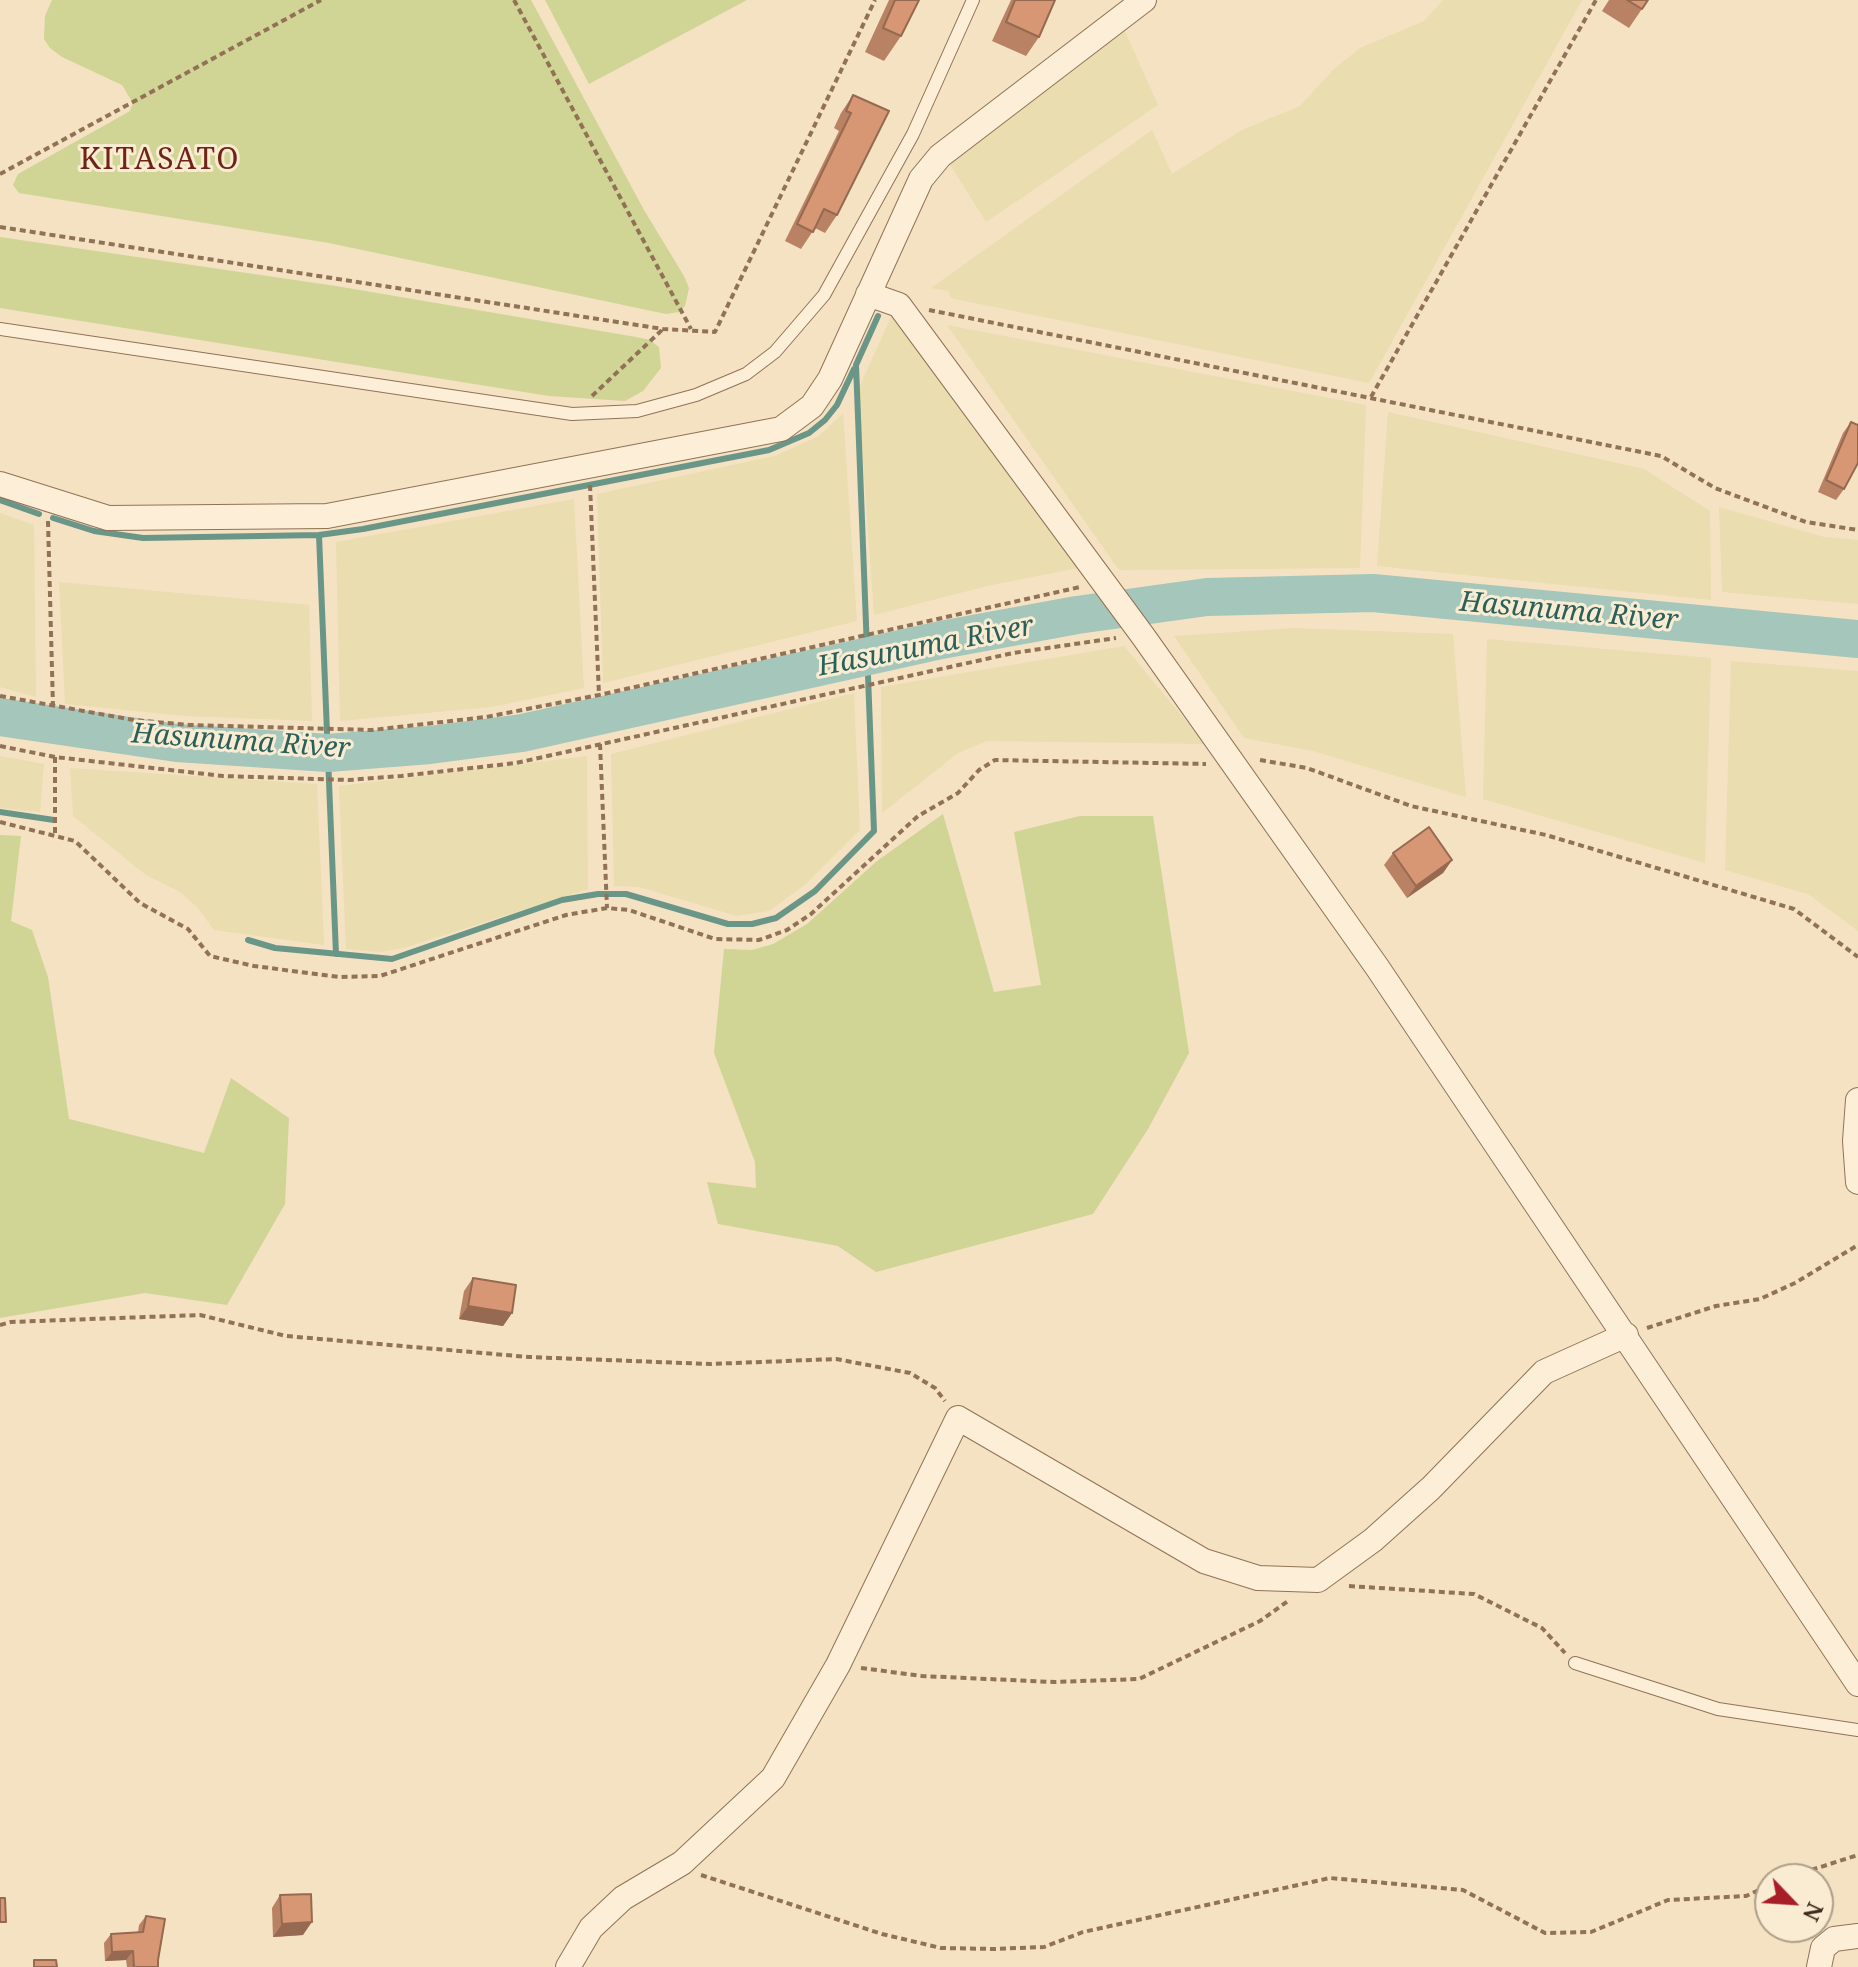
<!DOCTYPE html>
<style>
body{margin:0}
#map{position:relative;width:1858px;height:1967px;overflow:hidden;background:#f4e2c3;font-family:"Noto Serif",serif}
canvas{display:block}
.north{position:absolute;left:1754px;top:1863px;width:80px;height:80px;box-sizing:border-box;background:#faecd3;border:2px solid #af9f8a;border-radius:50%;rotate:115deg;font-size:22px;font-weight:700;line-height:32px;text-align:center;color:#3f2b1d}
.north::after{content:'';display:block;margin:auto;width:28px;height:36px;background:#a81e28;clip-path:polygon(50% 0,100% 100%,50% 72%,0 100%)}
</style>
<div id="map">
<canvas width="1858" height="1967"></canvas>
<div class="north">N</div>
</div>
<script>
const ctx = document.querySelector('canvas').getContext('2d');
ctx.lineJoin = 'round';
function fill(path, color) { ctx.fillStyle = color; ctx.fill(path, 'evenodd'); }
const toPath = rows => new Path2D(rows.map(r => 'M' + r).join(''));
function strokePath(path, color, width, dash) { ctx.strokeStyle = color; ctx.lineWidth = width; ctx.lineCap = dash ? 'butt' : 'round'; ctx.setLineDash(dash || []); ctx.stroke(path); }
function write(font, color, halo, rows, align = 'center') {
  ctx.font = font + ' "Noto Serif",serif'; ctx.lineWidth = 6; ctx.setLineDash([]); ctx.textBaseline = 'middle'; ctx.strokeStyle = halo; ctx.fillStyle = color; for (const [text, x, y, turn = 0] of rows) {
    ctx.save(); ctx.translate(x, y); ctx.rotate((+turn || 0) * Math.PI / 180); ctx.textAlign = isNaN(turn) ? turn : align; if (halo) ctx.strokeText(text, 0, 0); ctx.fillText(text, 0, 0); ctx.restore();
  }
}
const farmland = toPath([
 [1443,0,1582,0,1369,383,950,298,949,291,931,288,1152,130,1172,174,1242,130,1300,106,1333,70,1360,48,1424,21],
 [1124,29,1158,105,986,222,946,158],
 [891,317,904,327,1083,567,987,586,874,615,858,390],
 [947,325,1366,405,1360,568,1119,570],
 [1388,412,1644,469,1710,511,1711,600,1377,566],
 [843,413,857,621,603,683,597,494,775,456,819,436],
 [574,499,584,688,491,707,340,721,336,542],
 [1719,507,1824,537,1858,540,1858,604,1722,592],
 [0,513,34,525,36,697,0,687],
 [59,582,309,605,312,721,185,716,65,704],
 [1294,628,1453,634,1466,797,1313,751,1244,738,1174,636],
 [1487,639,1711,658,1705,863,1483,799],
 [1124,646,1205,744,987,741,958,753,882,813,881,687],
 [1731,661,1858,671,1858,931,1808,894,1725,870],
 [854,693,860,830,806,884,769,911,737,916,639,887,614,886,611,754],
 [0,756,44,764,40,812,0,808],
 [587,756,588,889,404,948,379,952,346,949,339,786],
 [70,768,317,784,324,945,214,930,197,907,180,892,146,875,73,816]
]);
const green = toPath([
 [52,0,531,0,644,210,684,276,689,288,685,306,679,312,666,314,329,243,19,193,13,185,18,174,130,111,133,103,122,85,62,57,50,48,44,39,45,16],
 [545,0,747,0,589,84],
 [0,237,336,286,636,337,650,340,659,347,661,368,643,391,625,401,549,396,0,308],
 [943,814,994,992,1041,985,1014,832,1080,816,1153,816,1189,1053,1148,1129,1093,1214,876,1272,838,1246,718,1224,707,1182,756,1188,755,1162,714,1053,724,949,752,950,773,944,807,924,877,861],
 [0,835,21,836,11,921,32,930,48,977,69,1119,204,1153,231,1078,289,1118,285,1204,227,1305,145,1293,0,1318]
]);
const stream = toPath([
 [0,500,39,514],
 [53,518,94,531,143,538,319,535,363,529,769,450,809,433,825,420,837,405,854,369],
 [319,535,336,954],
 [0,812,54,820],
 [248,940,275,948,392,959,562,900,598,894,626,894,728,924,752,924,776,918,815,891,874,831,856,365,878,316]
]);
const river = toPath([
 [0,717,177,743,328,753,430,745,522,733,941,640,1077,615,1207,597,1373,593,1858,639]
]);
const path = toPath([
 [514,0,691,329],
 [0,174,321,0],
 [0,227,663,329,715,332,875,0],
 [929,310,1661,456,1715,488,1806,522,1858,530],
 [592,396,663,329],
 [1371,397,1596,0],
 [590,485,599,695],
 [48,521,53,707],
 [0,696,134,720,190,725,372,730,486,717,599,695,1080,587],
 [600,744,607,908],
 [0,746,55,757,223,776,349,780,401,776,516,763,1013,653,1116,638],
 [55,757,55,834],
 [1260,760,1307,768,1411,806,1546,835,1794,909,1858,957],
 [0,822,75,841,140,903,188,929,210,956,254,966,339,977,380,976,566,915,607,908,629,910,715,939,759,940,787,930,811,914,918,816,958,793,979,770,995,760,1206,764],
 [0,1325,11,1322,200,1315,286,1336,529,1357,710,1364,836,1359,910,1373,935,1388,945,1401],
 [1647,1328,1716,1306,1760,1299,1795,1283,1858,1245],
 [1349,1586,1474,1594,1542,1628,1565,1653],
 [861,1668,922,1676,1054,1682,1139,1679,1260,1621,1288,1601],
 [701,1875,882,1934,941,1948,993,1949,1044,1947,1083,1932,1330,1878,1463,1890,1545,1933,1591,1932,1668,1900,1746,1896,1770,1885],
 [1783,1879,1858,1855]
]);
const lane = toPath([
 [0,329,572,414,637,411,696,395,746,374,775,352,824,295,913,134,973,0],
 [1575,1663,1718,1709,1858,1730]
]);
const street = toPath([
 [868,294,899,305,1143,636,1377,967,1858,1684],
 [0,484,108,518,327,516,781,429,812,406,830,379,921,179,940,156,1144,0],
 [1858,1100,1855,1141,1858,1182],
 [568,1967,591,1928,623,1898,682,1863,773,1778,838,1665,958,1418,1204,1561,1258,1578,1318,1580,1373,1540,1431,1488,1544,1372,1626,1335],
 [1819,1967,1823,1948,1834,1939,1858,1936]
]);
const wall = toPath([
 [889,0,919,0,901,36,884,61,865,52],
 [1011,0,1055,0,1039,37,1026,56,992,41],
 [1609,0,1648,0,1629,28,1602,11],
 [853,95,837,215,825,233,815,228,801,249,785,241,839,131,834,128,841,113],
 [1851,422,1844,489,1836,500,1818,492,1843,433],
 [1393,853,1452,860,1443,873,1407,898,1384,865],
 [473,1278,512,1313,503,1326,459,1319,464,1291],
 [280,1895,303,1935,273,1937,272,1908],
 [146,1916,158,1960,158,1967,127,1967,126,1960,105,1961,104,1943,111,1934,138,1932,139,1925]
]);
const shadedWall = toPath([
 [1452,860,1443,873,1407,898,1416,886],
 [468,1306,512,1313,503,1326,459,1319],
 [312,1922,303,1935,273,1937,282,1924],
 [133,1951,126,1960,105,1961,112,1952]
]);
const building = toPath([
 [895,0,919,0,901,36,883,28,895,0],
 [1015,0,1055,0,1039,37,1006,22,1015,0],
 [1627,0,1648,0,1642,9,1627,0],
 [853,95,889,111,837,215,824,209,813,232,797,224,851,113,846,111,853,95],
 [1851,422,1858,425,1858,463,1844,489,1826,480,1851,422],
 [1429,827,1452,860,1416,886,1393,853,1429,827],
 [473,1278,516,1285,512,1313,468,1306,473,1278],
 [311,1894,312,1922,282,1924,280,1895,311,1894],
 [0,1898,5,1898,6,1922,0,1922,0,1898],
 [146,1916,165,1919,158,1960,158,1967,134,1967,133,1951,112,1952,111,1934,143,1932,146,1916],
 [34,1960,56,1960,57,1967,34,1967,34,1960]
]);
const waterNames = [
 ["Hasunuma River",1569,612,5],
 ["Hasunuma River",926,647,-11],
 ["Hasunuma River",241,742,4]
];
const quarterNames = [
 ["KITASATO",160,160]
];
fill(farmland, '#eaddaf');
fill(green, '#d0d495');
strokePath(stream, '#6a9688', 6);
strokePath(river, '#a5c6ba', 38);
strokePath(lane, '#917257', 14);
strokePath(street, '#917257', 26);
strokePath(path, '#917257', 4, [6, 4]);
strokePath(lane, '#fdefd7', 12);
strokePath(street, '#fdefd7', 24);
fill(wall, '#b98264');
fill(shadedWall, '#966a51');
fill(building, '#d79774');
strokePath(building, '#966a51', 2);
write('italic 28px', '#2a605a', '#faecd3', waterNames);
ctx.letterSpacing = '2px';
write('30px', '#712416', '#faecd3', quarterNames);
ctx.letterSpacing = '0px';
</script>
